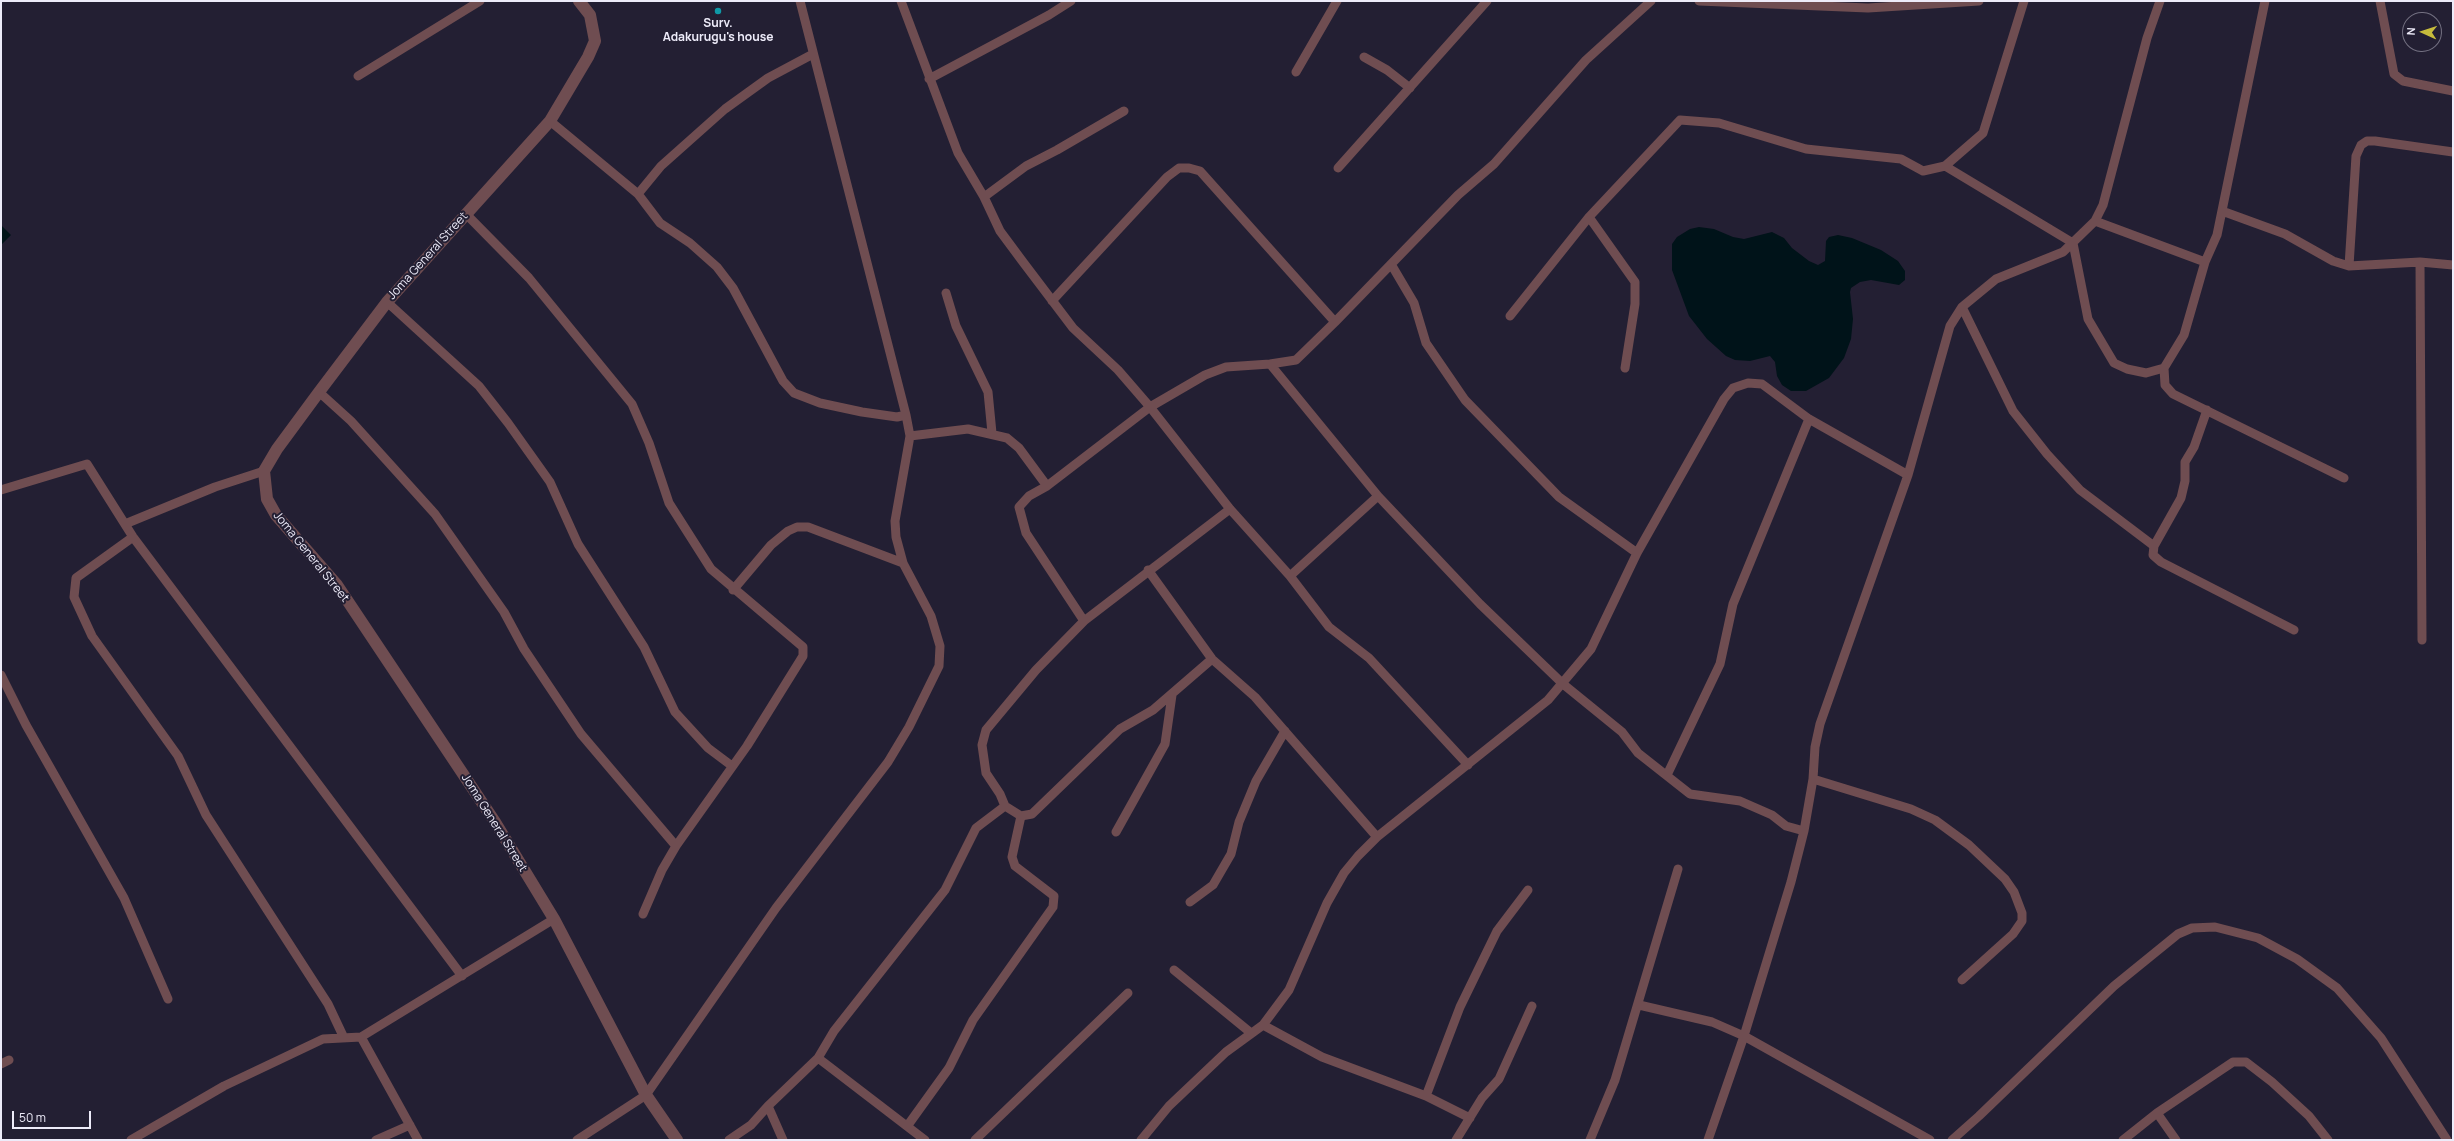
<!DOCTYPE html>
<style>
body{margin:0}
#map{position:relative;width:2454px;height:1141px;overflow:hidden;background:#231f33;font-family:Manrope,sans-serif}
canvas{display:block}
.frame{position:absolute;inset:0;border:2px solid #edebf9;pointer-events:none}
.north{position:absolute;left:2402px;top:12px;width:40px;height:40px;box-sizing:border-box;background:#231f33;border:1px solid #747182;border-radius:50%;rotate:273deg;font-size:11px;font-weight:700;line-height:16px;text-align:center;color:#edebf9}
.north::after{content:'';display:block;margin:auto;width:14px;height:18px;background:#c6bb3c;clip-path:polygon(50% 0,100% 100%,50% 72%,0 100%)}
.scale{position:absolute;left:12px;top:1111px;width:79px;height:18px;box-sizing:border-box;border:2px solid #edebf9;border-top:0;padding-left:5px;font-size:12px;line-height:14px;white-space:nowrap;color:#edebf9;-webkit-text-stroke:3px #231f33;paint-order:stroke}
</style>
<div id="map">
<canvas width="2454" height="1141"></canvas>
<div class="frame"></div>
<div class="north">N</div>
<div class="scale">50 m</div>
</div>
<script>
const ctx = document.querySelector('canvas').getContext('2d');
ctx.lineJoin = 'round';
function fill(path, color) { ctx.fillStyle = color; ctx.fill(path, 'evenodd'); }
const toPath = rows => new Path2D(rows.map(r => 'M' + r).join(''));
function strokePath(path, color, width, dash) { ctx.strokeStyle = color; ctx.lineWidth = width; ctx.lineCap = dash ? 'butt' : 'round'; ctx.setLineDash(dash || []); ctx.stroke(path); }
function write(font, color, halo, rows, align = 'center') {
  ctx.font = font + ' Manrope,sans-serif'; ctx.lineWidth = 4; ctx.setLineDash([]); ctx.textBaseline = 'middle'; ctx.strokeStyle = halo; ctx.fillStyle = color; for (const [text, x, y, turn = 0] of rows) {
    ctx.save(); ctx.translate(x, y); ctx.rotate((+turn || 0) * Math.PI / 180); ctx.textAlign = isNaN(turn) ? turn : align; if (halo) ctx.strokeText(text, 0, 0); ctx.fillText(text, 0, 0); ctx.restore();
  }
}
const water = toPath([
 [1,225,11,235,1,245],
 [1699,227,1714,229,1733,237,1744,239,1772,232,1784,238,1792,248,1809,261,1818,265,1825,261,1826,241,1829,237,1838,235,1852,238,1881,250,1898,261,1905,271,1905,280,1899,285,1871,280,1860,282,1851,288,1850,292,1853,319,1851,339,1844,358,1829,378,1806,391,1791,391,1782,385,1777,376,1775,362,1770,356,1750,361,1735,360,1726,356,1707,339,1689,316,1672,270,1672,244,1677,237,1690,229]
]);
const minor = toPath([
 [901,1,958,153,984,197,1000,231,1023,262,1073,328,1118,370,1150,407,1230,509,1290,576,1329,627,1369,658,1468,765],
 [1699,1,1868,8,1979,1],
 [2380,1,2394,74,2403,81,2453,91],
 [1364,57,1387,70,1410,88],
 [1296,72,1337,1],
 [358,76,480,1],
 [929,79,1049,15,1071,1],
 [550,121,638,194,660,223,690,243,717,267,733,288,783,381,794,393,820,403,862,412,897,417,906,415],
 [1945,166,1983,133,2024,1],
 [1338,168,1487,1],
 [638,194,661,166,725,109,768,78,813,54],
 [984,197,1026,166,1057,150,1124,111],
 [2222,211,2285,234,2333,261,2349,266,2420,262,2453,265],
 [466,214,529,278,632,404,649,443,669,503,711,569,803,647,803,656,747,746,676,846,662,870,643,914],
 [1589,217,1635,282,1635,304,1625,368],
 [2095,221,2205,262],
 [2420,262,2422,640],
 [1391,264,1414,303,1426,343,1465,400,1559,497,1637,553],
 [2349,266,2356,156,2361,145,2367,141,2375,141,2453,152],
 [946,293,956,326,988,392,992,433],
 [1052,301,1167,177,1179,168,1189,168,1200,171,1335,322],
 [387,302,479,386,508,423,550,482,578,544,644,647,675,712,708,748,732,766],
 [1962,307,2013,411,2047,454,2080,490,2154,546],
 [1510,316,1589,217,1680,120,1719,123,1806,149,1901,159,1923,171,1945,166,2073,243,2088,319,2114,363,2127,369,2146,373,2164,368,2184,335,2205,262,2217,235,2265,1],
 [1270,364,1378,496,1480,604,1563,684,1622,732,1638,753,1690,794,1740,801,1772,815,1786,826,1804,831,1791,882,1744,1036,1708,1140],
 [2164,368,2165,385,2173,394,2344,478],
 [319,392,351,421,435,514,504,612,524,649,581,734,676,846],
 [2207,410,2194,447,2185,462,2185,481,2181,498,2154,546,2153,555,2161,562,2294,630],
 [910,436,968,429,1007,438,1019,448,1047,486],
 [1,490,87,464,133,537,462,976],
 [125,524,215,487,264,471],
 [133,537,76,578,74,597,92,636,178,756,206,815,328,1004,344,1038],
 [1148,570,1212,659,1255,697,1377,837],
 [1290,576,1378,496],
 [733,590,771,545,788,531,797,527,808,527,903,563],
 [1084,621,1026,533,1019,507,1029,496,1047,486,1150,407,1205,375,1226,367,1270,364,1296,360,1335,322,1458,195,1494,164,1586,60,1651,1],
 [1,675,26,725,124,898,168,999],
 [1667,775,1720,664,1733,604,1809,419],
 [1813,779,1911,809,1935,820,1969,845,2005,879,2014,892,2022,913,2022,921,2013,934,1962,980],
 [1005,806,1000,794,986,773,982,745,986,730,1036,670,1084,621,1230,509],
 [1804,831,1813,779,1815,747,1820,724,1908,475,1950,326,1962,307,1996,279,2063,252,2095,221,2103,205,2147,38,2160,1],
 [1116,832,1165,744,1172,695],
 [1190,902,1213,885,1231,854,1239,822,1256,781,1285,731],
 [1174,970,1251,1033],
 [1639,1005,1712,1022,1744,1036,1930,1140],
 [1263,1025,1322,1057,1426,1096,1470,1118],
 [818,1058,925,1140],
 [1,1064,9,1060],
 [1426,1096,1460,1007,1497,931,1528,890],
 [768,1106,783,1140],
 [2157,1113,2176,1140],
 [908,1125,949,1068,973,1020,1053,907,1054,896,1015,866,1012,857,1021,816],
 [131,1140,224,1086,323,1039,361,1037],
 [376,1140,410,1125],
 [418,1140,361,1037,554,919],
 [577,1140,646,1095,776,908,888,762,909,727,939,666,940,646,931,616,903,563,896,537,895,521,910,436,906,415,800,1],
 [729,1140,751,1125,768,1106,818,1058,834,1031,945,890,976,828,1005,806,1021,816,1032,814,1120,729,1153,710,1212,659],
 [975,1140,1128,993],
 [1141,1140,1169,1106,1226,1052,1263,1025,1289,990,1327,903,1344,873,1358,856,1377,837,1548,700,1591,649,1637,553,1724,399,1733,388,1748,383,1762,384,1809,419,1908,475],
 [1456,1140,1482,1098,1499,1079,1532,1006],
 [1590,1140,1615,1080,1678,869],
 [1952,1140,1979,1116,2114,986,2178,934,2192,928,2215,927,2258,938,2297,959,2337,988,2381,1038,2447,1140],
 [2123,1140,2157,1113,2233,1062,2246,1062,2272,1082,2309,1116,2328,1140]
]);
const tertiary = toPath([
 [579,1,590,15,595,41,588,57,550,121,387,302,319,392,277,449,264,471,267,499,276,515,337,585,495,822,554,919,646,1095,677,1140]
]);
const markers = [
 [718,11,4,"#0f9aa8"]
];
const poiNames = [
 ["Surv.",718,24],
 ["Adakurugu's house",718,38]
];
const streetNames = [
 ["Joma General Street",428,256,-48],
 ["Joma General Street",311,557,51],
 ["Joma General Street",494,823,58]
];
fill(water, '#001319');
strokePath(minor, '#6f4d51', 9);
strokePath(tertiary, '#6f4d51', 12);
for (const [x, y, r, color] of markers) { const dot = new Path2D(); dot.arc(x, y, r, 0, 2 * Math.PI); ctx.fillStyle = color; ctx.fill(dot); strokePath(dot, '#231f33', 1.5); }
write('bold 12px', '#edebf9', '#231f33', poiNames);
write('12px', '#edebf9', '#231f33', streetNames);
</script>
